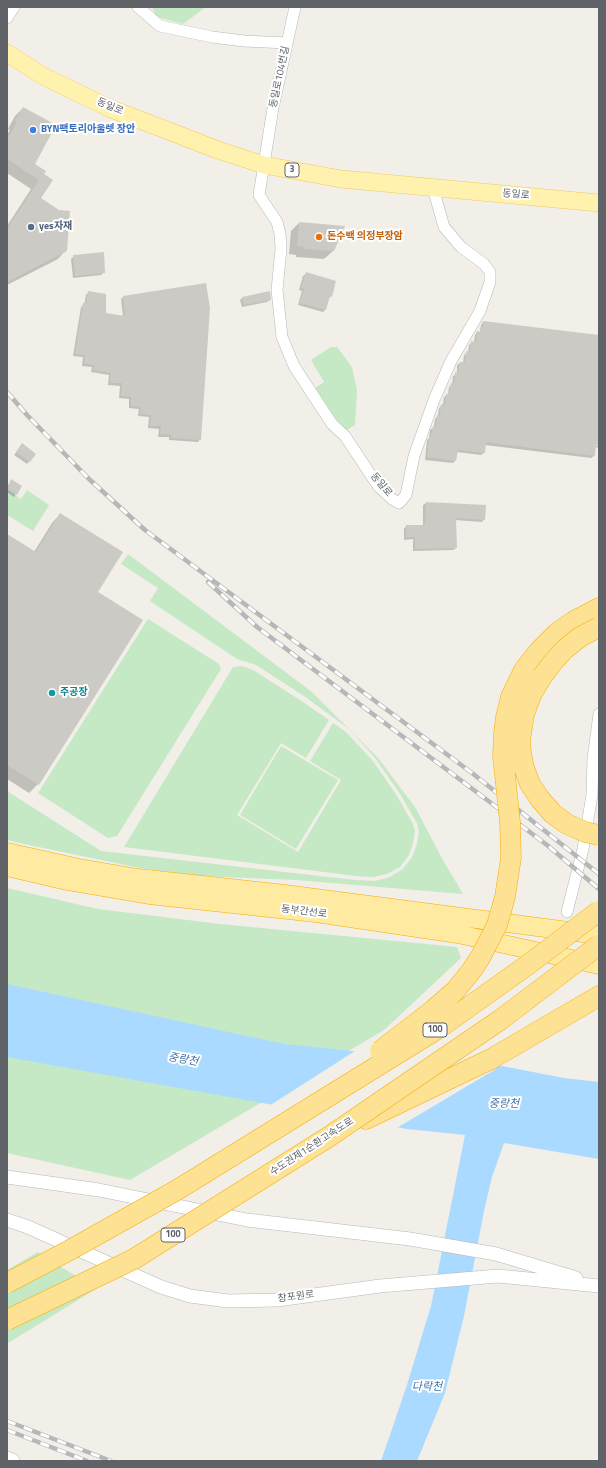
<!DOCTYPE html>
<meta charset="utf-8">
<style>
body{margin:0}
#map{position:relative;width:606px;height:1468px;overflow:hidden;background:#f1efe8;font-family:"Titillium Web",sans-serif}
canvas{display:block}
.frame{position:absolute;inset:0;border:8px solid #5f6368;pointer-events:none}
</style>
<div id="map">
<canvas width="606" height="1468"></canvas>
<div class="frame"></div>
</div>
<script>
const ctx = document.querySelector('canvas').getContext('2d');
ctx.lineJoin = 'round';
function fill(path, color) { ctx.fillStyle = color; ctx.fill(path, 'evenodd'); }
const toPath = rows => new Path2D(rows.map(r => 'M' + r).join(''));
function strokePath(path, color, width, dash) { ctx.strokeStyle = color; ctx.lineWidth = width; ctx.lineCap = dash ? 'butt' : 'round'; ctx.setLineDash(dash || []); ctx.stroke(path); }
function write(font, color, halo, rows, align = 'center') {
  ctx.font = font + ' "Titillium Web","Noto Sans KR",sans-serif'; ctx.lineWidth = 4; ctx.setLineDash([]); ctx.textBaseline = 'middle'; ctx.strokeStyle = halo; ctx.fillStyle = color; for (const [text, x, y, turn = 0] of rows) {
    ctx.save(); ctx.translate(x, y); ctx.rotate((+turn || 0) * Math.PI / 180); ctx.textAlign = isNaN(turn) ? turn : align; if (halo) ctx.strokeText(text, 0, 0); ctx.fillText(text, 0, 0); ctx.restore();
  }
}
const green = toPath([
 [152,7,206,7,183,24,157,17],
 [331,347,337,347,352,367,357,390,355,425,347,430,336,419,315,388,324,382,311,360],
 [7,490,21,499,27,490,49,505,33,531,7,515],
 [128,554,312,692,349,729,304,696,256,665,237,659,150,601,158,588,121,564],
 [148,619,219,664,221,669,117,836,108,838,38,793],
 [242,666,253,670,300,700,329,720,306,758,281,743,237,815,298,852,341,780,310,761,333,723,346,732,373,761,397,796,413,824,415,831,413,843,409,855,400,867,387,874,373,877,356,876,124,847,233,667],
 [350,730,378,758,415,807,444,862,463,894,296,880,200,876,140,868,24,844,7,840,7,791,101,851,355,880,374,881,388,878,403,869,412,857,417,844,419,832,417,823,400,794,376,759],
 [281,746,338,780,296,849,240,815],
 [7,888,98,909,220,924,457,947,461,958,384,1030,130,1180,7,1153],
 [38,1252,96,1289,8,1343,7,1270]
]);
const water = toPath([
 [7,984,284,1044,502,1066,564,1078,599,1082,599,1159,504,1143,492,1177,484,1211,464,1316,445,1393,417,1461,381,1461,406,1388,431,1306,465,1135,407,1129,7,1057]
]);
const pier = toPath([
 [358,1049,493,1063,496,1069,395,1129,269,1106]
]);
const shadow = toPath([
 [23,108,34,164,44,171,40,198,66,250,58,259,7,285,7,226,31,189,7,173,7,135,10,130,8,129,15,116],
 [299,223,333,251,324,259,296,257,296,255,289,254,291,231],
 [74,256,104,272,101,275,73,278,71,259],
 [306,274,331,296,328,299,325,310,323,312,298,305,302,291,299,290,303,276],
 [89,292,105,314,123,317,121,299,123,297,200,439,198,442,169,440,169,437,158,437,159,429,148,428,149,417,138,416,139,409,129,408,129,399,119,398,120,386,108,385,109,375,91,372,92,367,82,366,83,357,73,356,81,307,84,305,86,295],
 [243,297,270,300,267,302,242,307,240,300],
 [483,322,599,336,599,444,591,445,599,446,599,448,595,447,594,456,591,458,485,445,484,453,481,455,457,452,456,460,453,463,425,460,427,440,429,438,430,430,434,427,435,419,438,416,439,408,443,405,444,397,448,395,449,387,452,385,453,376,457,374,457,365,460,363,463,363,464,355,468,353,469,345,472,342,474,342,475,335,477,332,480,332,481,325],
 [20,447,35,454,27,464,14,455],
 [12,481,16,494,14,497,7,492,7,486],
 [426,503,485,506,484,519,482,522,455,520,456,548,453,550,413,551,413,539,404,540,404,529,406,526,423,526,423,505],
 [60,514,97,592,141,621,38,784,29,793,7,779,7,535,34,552,52,523]
]);
const building = toPath([
 [23,107,56,125,35,164,46,171,44,174,53,180,41,198,59,210,70,211,67,251,7,282,7,229,39,180,7,159,7,140,17,122,15,121],
 [299,222,345,226,334,251,304,249,304,247,297,246],
 [104,252,105,273,75,276,73,255],
 [306,272,336,281,332,297,330,296,326,310,300,303,304,289,301,288],
 [206,283,210,308,201,440,171,438,171,435,160,434,161,426,150,426,151,415,140,414,141,407,131,406,131,397,121,396,122,383,110,383,111,373,93,370,94,365,84,363,85,355,75,354,83,303,86,304,88,291,106,294,106,313,125,316,123,296],
 [270,291,271,300,244,305,242,297],
 [483,321,599,335,599,445,596,445,595,456,486,442,485,453,458,450,456,461,427,457,429,437,431,437,433,426,436,427,437,415,440,415,441,404,445,405,446,394,449,394,451,383,454,384,455,372,458,373,460,362,465,362,466,351,470,352,471,341,476,342,477,331,481,332],
 [22,443,36,454,30,462,16,452],
 [11,479,22,486,17,495,7,488],
 [426,502,486,505,485,520,456,518,457,548,415,549,415,537,406,537,406,525,425,525],
 [60,513,123,552,98,592,143,620,39,785,7,765,7,534,36,552]
]);
const minor = toPath([
 [138,7,160,26,212,37,244,41,287,43],
 [295,7,273,108,259,195,277,222,280,234,281,249,277,290,282,337,294,366,332,424,345,436,378,486,392,499,399,503,406,495,414,456,434,400,451,361,480,311,490,282,490,272,484,264,461,247,444,227,433,188],
 [7,18,14,7],
 [567,912,583,849,592,795,593,759,599,714]
]);
const tertiary = toPath([
 [7,1177,99,1190,247,1220,410,1239,496,1254,576,1278],
 [7,1220,28,1227,161,1287,190,1296,228,1301,277,1300,380,1286,498,1276,599,1286]
]);
const secondary = toPath([
 [7,1459,12,1461]
]);
const primary = toPath([
 [7,53,43,76,109,108,218,150,264,165,341,179,599,203]
]);
const trunk = toPath([
 [7,852,79,868,138,878,285,894,599,935],
 [7,867,67,881,149,895,316,913,458,934,599,965]
]);
const motorway = toPath([
 [524,670,539,651,557,633,574,621,599,608],
 [366,1119,491,1059,599,996]
]);
const rail = toPath([
 [7,392,27,415,89,479,145,530,472,773,599,874],
 [208,582,257,627,547,845,599,889],
 [7,1421,111,1461],
 [7,1430,87,1461]
]);
const motorwayBridge = toPath([
 [599,627,580,637,565,649,553,662,541,678,532,693,524,714,520,741,521,753,524,768,530,784,540,799,553,814,567,824,585,832,599,835],
 [380,1051,432,1011,455,991,472,970,481,956,497,925,505,897,511,858,510,822,503,757,504,733,506,717,511,697,524,670],
 [7,1283,70,1250,177,1190,439,1028,529,964,599,911],
 [7,1320,134,1259,330,1136,500,1020,599,945]
]);
const markers = [
 [33,130,4,"#3f7fe0"],
 [31,227,4,"#5c6f8a"],
 [319,237,4,"#e8710a"],
 [52,693,4,"#0f9aa8"]
];
const shields = [
 [292,170,14],
 [435,1030,24],
 [173,1235,24]
];
const shieldNames = [
 ["3",292,170],
 ["100",435,1030],
 ["100",173,1235]
];
const streetNames = [
 ["동일로104번길",280,77,-78],
 ["동일로",110,107,23],
 ["동일로",516,195,5],
 ["동일로",381,485,50],
 ["동부간선로",304,912,7],
 ["수도권제1순환고속도로",312,1147,-33],
 ["창포원로",296,1297,-7]
];
const shopNames = [
 ["BYN팩토리아울렛 장안",41,130]
];
const serviceNames = [
 ["yes자재",39,227]
];
const foodNames = [
 ["돈수백 의정부장암",327,237]
];
const cultureNames = [
 ["주공장",60,693]
];
const waterNames = [
 ["중랑천",183,1060,10],
 ["중랑천",504,1104],
 ["다락천",427,1387]
];
fill(green, '#c5e8c5');
fill(water, '#aadaff');
fill(pier, '#f1efe8');
fill(shadow, '#0003');
fill(building, '#cccac5');
strokePath(minor, '#b5b8bc', 12);
strokePath(tertiary, '#b5b8bc', 14);
strokePath(secondary, '#b6babf', 16);
strokePath(primary, '#f2c960', 18);
strokePath(trunk, '#f9ab00', 19);
strokePath(motorway, '#f9ab00', 21);
strokePath(minor, '#fff', 11);
strokePath(tertiary, '#fff', 13);
strokePath(secondary, '#fff', 15);
strokePath(primary, '#fff2af', 17);
strokePath(trunk, '#feeaa1', 18);
strokePath(motorway, '#fde293', 20);
strokePath(rail, '#b6b7b8', 4.5);
strokePath(rail, '#fff', 3, [9]);
strokePath(motorwayBridge, '#f9ab00', 21, []);
strokePath(motorwayBridge, '#fde293', 20);
for (const [x, y, r, color] of markers) { const dot = new Path2D(); dot.arc(x, y, r, 0, 2 * Math.PI); ctx.fillStyle = color; ctx.fill(dot); strokePath(dot, '#fff', 1.5); }
for (const [x, y, w] of shields) { const box = new Path2D(); box.roundRect(x - w / 2, y - 7, w, 14, 3); ctx.fillStyle = '#fff'; ctx.fill(box); strokePath(box, '#5f6368', 1); }
write('bold 9px', '#5f6368', null, shieldNames);
write('10px', '#5f6368', '#fff', streetNames);
write('bold 10px', '#366cbe', '#fff', shopNames, 'left');
write('bold 10px', '#4e5e75', '#fff', serviceNames, 'left');
write('bold 10px', '#c56008', '#fff', foodNames, 'left');
write('bold 10px', '#0d838f', '#fff', cultureNames, 'left');
write('italic 11px', '#4174aa', '#fff', waterNames);
</script>
